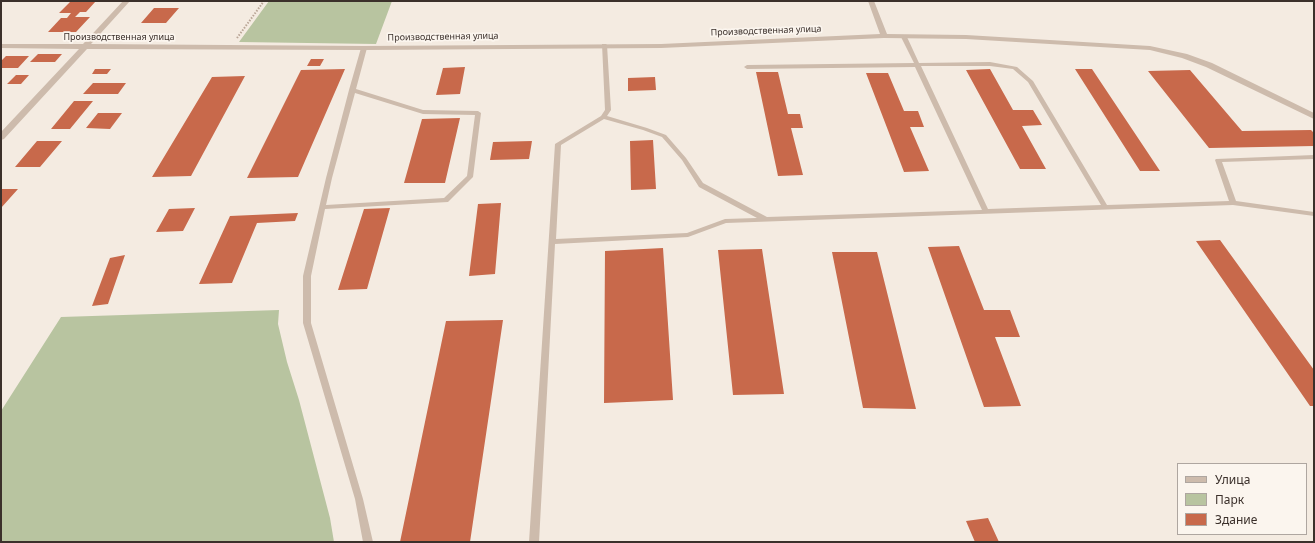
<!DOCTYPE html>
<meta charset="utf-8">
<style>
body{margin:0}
#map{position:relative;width:1315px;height:543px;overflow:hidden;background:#f4ebe1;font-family:"Noto Sans",sans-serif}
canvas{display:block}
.frame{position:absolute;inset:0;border:2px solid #3b302b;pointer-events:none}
.legend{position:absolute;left:1177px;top:463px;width:130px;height:72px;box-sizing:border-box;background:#fbf5ee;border:1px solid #aea6a0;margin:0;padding:5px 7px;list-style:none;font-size:12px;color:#3b302b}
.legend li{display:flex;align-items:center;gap:8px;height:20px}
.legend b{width:20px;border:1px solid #aea6a0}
</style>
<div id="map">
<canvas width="1315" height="543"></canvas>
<div class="frame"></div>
<ul class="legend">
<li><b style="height:5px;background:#cdbbac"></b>Улица</li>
<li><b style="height:11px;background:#b8c4a0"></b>Парк</li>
<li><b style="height:11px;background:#c8694b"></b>Здание</li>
</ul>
</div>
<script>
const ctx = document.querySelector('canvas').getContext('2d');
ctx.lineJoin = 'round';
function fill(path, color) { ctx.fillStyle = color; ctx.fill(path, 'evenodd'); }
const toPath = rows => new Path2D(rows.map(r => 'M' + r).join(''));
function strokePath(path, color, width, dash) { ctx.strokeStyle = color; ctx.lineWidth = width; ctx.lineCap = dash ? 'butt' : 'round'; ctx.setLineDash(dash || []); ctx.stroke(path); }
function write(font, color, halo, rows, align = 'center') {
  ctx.font = font + ' "Noto Sans",sans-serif'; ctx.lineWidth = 3.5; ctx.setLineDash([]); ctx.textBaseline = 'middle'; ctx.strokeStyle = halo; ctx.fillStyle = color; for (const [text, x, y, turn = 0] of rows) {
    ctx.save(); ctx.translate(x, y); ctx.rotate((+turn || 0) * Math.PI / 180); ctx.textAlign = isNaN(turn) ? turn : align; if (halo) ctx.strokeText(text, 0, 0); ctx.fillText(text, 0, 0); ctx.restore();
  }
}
const green = toPath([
 [269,1,392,1,376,44,239,42],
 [279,310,278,324,287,362,299,400,330,518,334,542,1,542,1,411,61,317]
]);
const building = toPath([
 [96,1,86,12,80,12,75,17,90,17,76,32,48,32,61,18,67,18,71,13,59,13,70,2],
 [154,8,179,8,166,23,141,23],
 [38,54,62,54,55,62,30,62],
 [6,56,29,56,18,68,1,68,1,61],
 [311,59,324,59,320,66,307,66],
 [465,67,460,94,436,95,443,68],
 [95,69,111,69,107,74,92,74],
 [345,69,298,177,247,178,301,70],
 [990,69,1013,110,1033,110,1042,125,1022,126,1046,169,1020,169,966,70],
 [1075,69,1092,69,1160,171,1140,171],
 [1190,70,1242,131,1311,130,1314,133,1314,146,1209,148,1148,71],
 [756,72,778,72,788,114,800,114,803,128,791,128,803,175,778,176],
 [866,73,888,73,904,111,918,111,924,127,910,127,929,171,904,172],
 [16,75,29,75,21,84,7,84],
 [245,76,191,176,152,177,212,77],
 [655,77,656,90,628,91,628,78],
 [93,83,126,83,118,94,83,94],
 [74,101,93,101,70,129,51,129],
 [98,113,122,113,110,129,86,128],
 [460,118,445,183,404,183,422,119],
 [653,140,656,189,631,190,630,141],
 [37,141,62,141,40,167,15,167],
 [532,141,529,159,490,160,493,142],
 [1,189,18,189,1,208],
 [501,203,495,274,469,276,478,204],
 [195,208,183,231,156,232,169,209],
 [390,208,367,289,338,290,364,209],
 [298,213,295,221,257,223,232,283,199,284,230,216],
 [1220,240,1314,370,1314,406,1310,406,1196,241],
 [959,246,984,310,1010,310,1020,337,995,337,1021,406,984,407,928,247],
 [663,248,673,400,604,403,605,251],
 [762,249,784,394,733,395,718,250],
 [832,252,877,252,916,409,863,408],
 [125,255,108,304,92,306,110,258],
 [503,320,470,542,400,542,446,321],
 [988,518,999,542,975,542,966,521]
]);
const path = toPath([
 [237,38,264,1]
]);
const service = toPath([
 [904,35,907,37,919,63,990,62,1017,67,1033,81,1107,205,1229,201,1215,160,1216,159,1314,155,1314,159,1222,162,1236,201,1314,212,1314,216,1233,205,726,223,688,237,555,244,539,542,529,542,555,144,601,116,605,110,602,44,606,44,607,45,611,110,607,116,647,128,666,135,686,158,703,183,767,217,982,210,915,67,747,69,744,67,747,65,914,63,901,37,904,35],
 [921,66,990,66,1013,69,1028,82,1101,205,988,209,921,66],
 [604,119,643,130,662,137,682,160,699,187,757,218,725,219,687,233,556,239,561,145,604,119],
 [364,46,367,48,356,89,423,110,478,111,481,113,473,177,448,202,325,209,311,276,311,323,363,499,373,542,363,542,355,499,303,323,303,276,326,178,349,90,361,48,364,46],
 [355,93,423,114,475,115,467,176,444,198,326,205,332,178,355,93]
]);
const minor = toPath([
 [123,1,130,1,91,44,364,46,661,44,880,34,868,1,874,1,887,34,966,35,1150,46,1187,54,1212,63,1314,113,1314,119,1206,67,1182,58,1150,50,966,39,884,38,661,48,364,50,87,49,4,139,1,140,1,132,79,49,1,48,1,44,83,44,123,1]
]);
const farStreetnames = [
 ["Производственная улица",766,31,-2],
 ["Производственная улица",119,37],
 ["Производственная улица",443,37,-1]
];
fill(green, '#b8c4a0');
fill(building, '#c8694b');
strokePath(path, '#b9a596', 2, [1.5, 1.5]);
fill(service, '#cdbbac');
fill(minor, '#cdbbac');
write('9px', '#3b302b', '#fbf5ee', farStreetnames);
</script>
